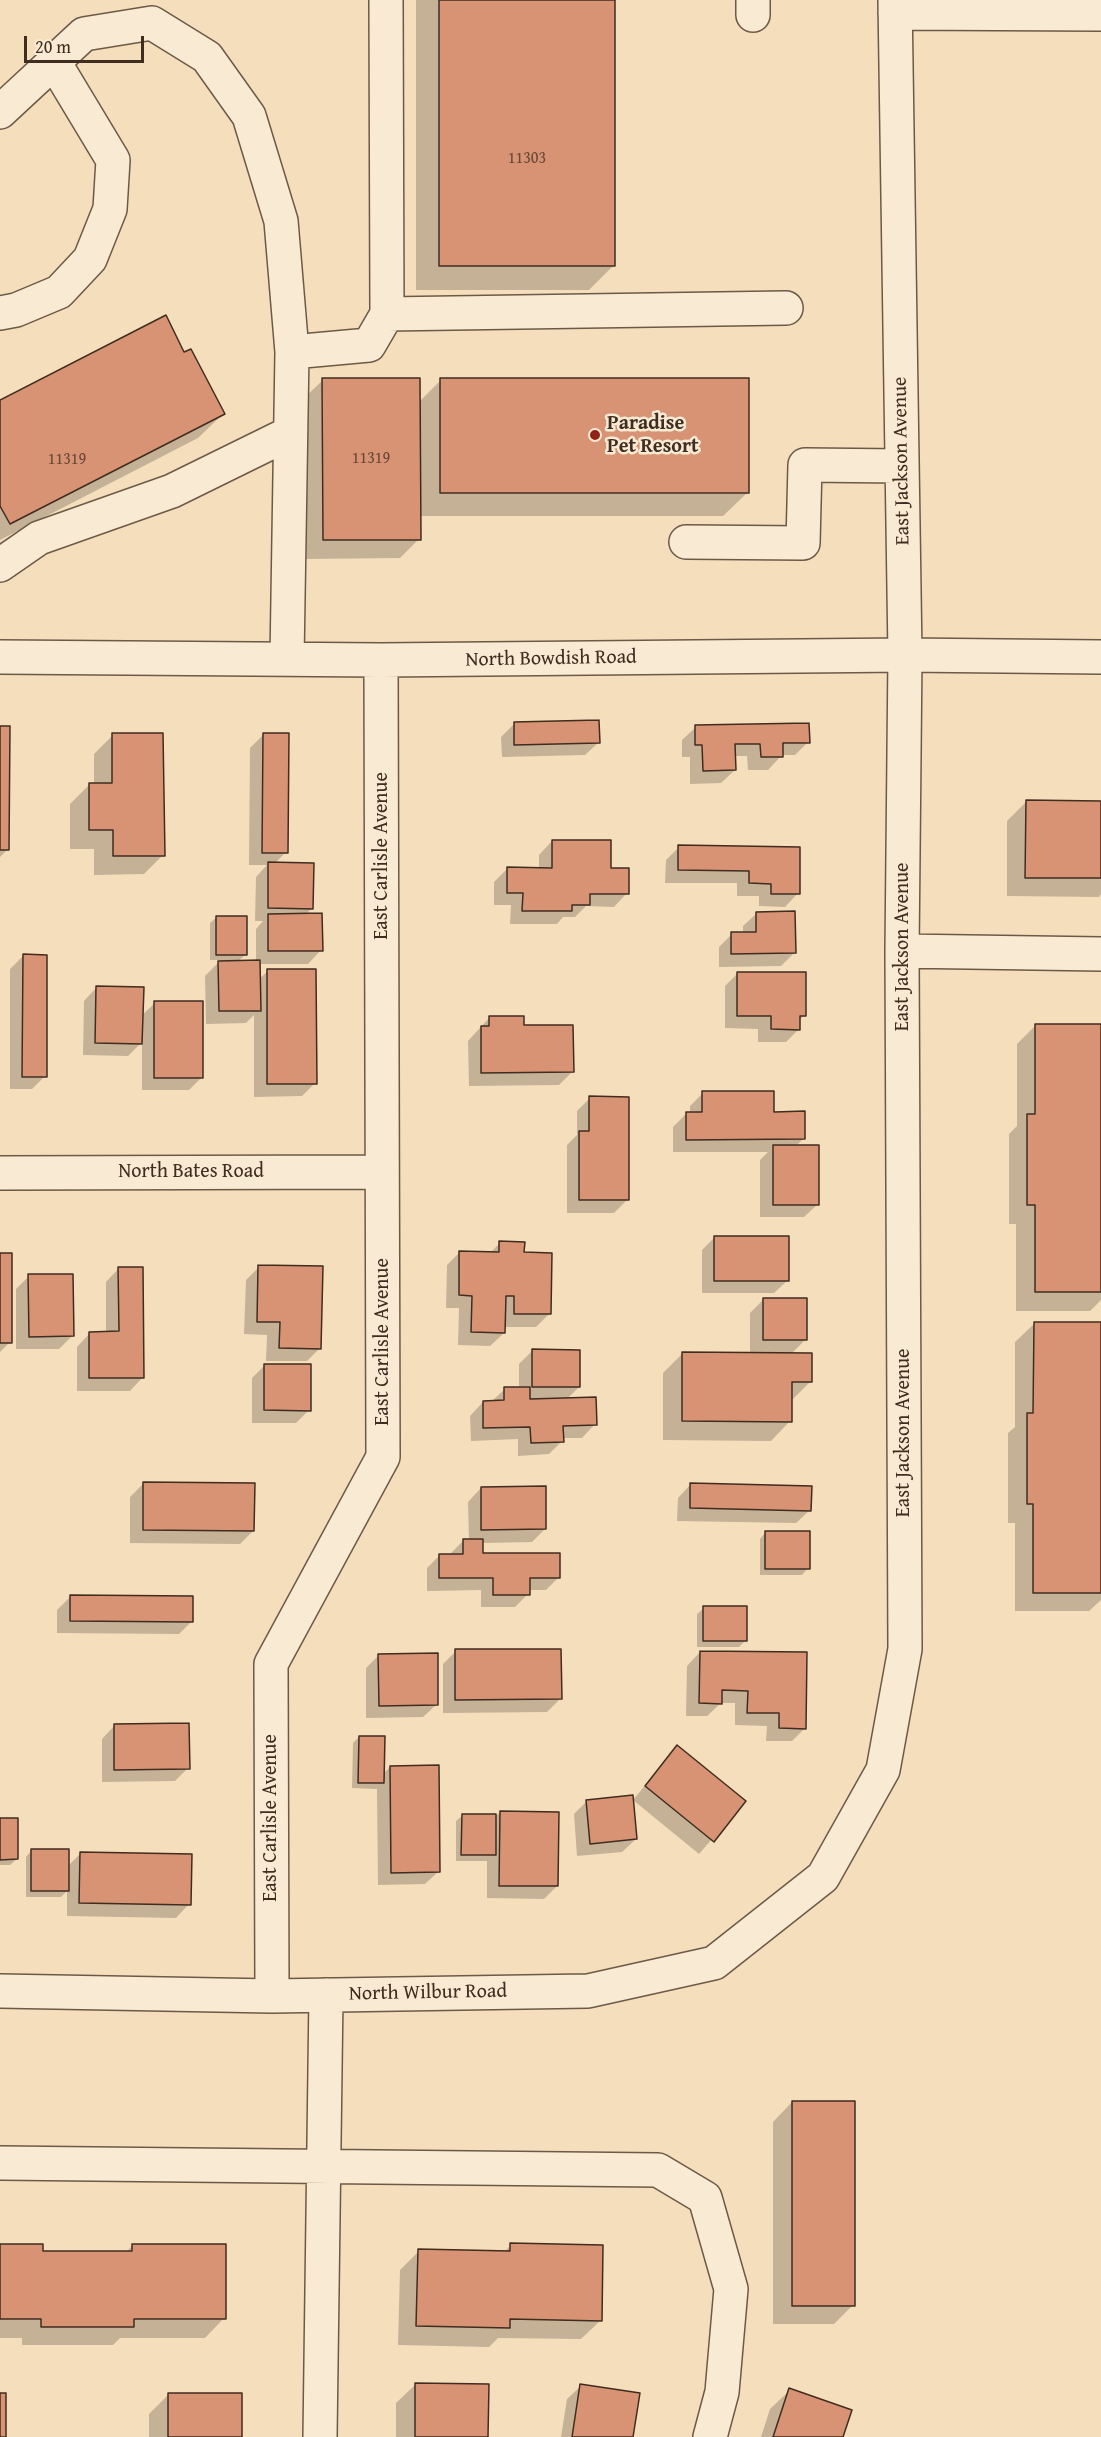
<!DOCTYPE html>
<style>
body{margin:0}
#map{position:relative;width:1101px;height:2437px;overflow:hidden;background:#f5debc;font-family:"Gentium Book Plus",serif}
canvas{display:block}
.scale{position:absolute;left:24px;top:36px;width:120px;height:27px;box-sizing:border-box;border:3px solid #402d20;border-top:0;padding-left:8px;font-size:18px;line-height:21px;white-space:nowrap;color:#402d20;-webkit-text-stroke:4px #f8ead3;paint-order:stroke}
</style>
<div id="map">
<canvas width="1101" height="2437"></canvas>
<div class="scale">20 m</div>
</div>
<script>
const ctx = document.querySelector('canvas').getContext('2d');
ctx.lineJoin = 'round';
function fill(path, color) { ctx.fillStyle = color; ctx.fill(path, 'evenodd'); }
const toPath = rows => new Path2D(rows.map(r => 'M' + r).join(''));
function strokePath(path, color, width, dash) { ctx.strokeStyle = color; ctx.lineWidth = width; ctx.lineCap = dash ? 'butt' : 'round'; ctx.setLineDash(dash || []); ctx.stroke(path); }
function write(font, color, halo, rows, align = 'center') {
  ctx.font = font + ' "Gentium Book Plus",serif'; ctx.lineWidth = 5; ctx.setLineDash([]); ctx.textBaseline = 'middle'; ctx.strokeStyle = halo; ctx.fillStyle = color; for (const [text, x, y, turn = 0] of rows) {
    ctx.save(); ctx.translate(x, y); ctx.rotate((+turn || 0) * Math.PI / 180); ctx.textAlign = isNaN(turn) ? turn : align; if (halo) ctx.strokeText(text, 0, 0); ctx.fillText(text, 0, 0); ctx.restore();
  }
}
const shadow = toPath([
 [416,0,614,0,614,265,589,290,416,290],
 [183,354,223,414,198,438,0,540,0,402],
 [323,380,419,402,441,380,748,492,723,516,419,516,419,539,400,558,304,559,303,399],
 [514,724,599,742,585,755,502,757,501,737],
 [696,727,808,742,795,755,782,755,768,770,748,770,747,756,734,756,735,770,721,783,690,784,690,757,682,757,682,740],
 [0,728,7,850,0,857],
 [264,734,286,852,274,864,312,908,305,915,321,950,308,964,259,964,259,979,268,971,315,1083,302,1096,254,1097,254,1015,246,1023,206,1024,205,976,221,960,210,960,210,923,217,917,246,954,237,962,256,962,256,929,263,921,255,921,256,877,267,865,249,865,250,748],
 [113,735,163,855,144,874,94,875,94,849,70,849,70,804,89,785,94,785,94,754],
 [1027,801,1101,802,1101,894,1099,897,1007,896,1007,821],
 [552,841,627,893,614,907,586,906,575,917,563,917,557,924,510,924,511,905,494,905,494,882,507,869,539,869,539,855],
 [679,847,799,848,798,893,785,907,759,906,759,896,737,896,737,883,665,883,666,860],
 [757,913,794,953,781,966,719,967,719,947,732,934,743,933,743,926],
 [23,956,45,1076,32,1089,10,1089,10,969],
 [738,973,804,1015,799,1021,799,1029,786,1042,758,1042,758,1029,725,1028,725,986],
 [97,987,141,1016,155,1003,202,1077,189,1090,142,1090,142,1042,128,1056,83,1055,84,1001],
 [490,1017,522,1027,572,1072,559,1085,469,1086,468,1041],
 [1036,1025,1101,1025,1101,1300,1090,1311,1016,1311,1016,1224,1009,1224,1009,1134,1017,1126,1017,1044],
 [703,1093,772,1113,804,1138,795,1147,818,1204,804,1217,760,1217,760,1160,768,1152,673,1152,673,1127,686,1114,690,1114,690,1106],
 [590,1098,627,1200,614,1213,567,1213,567,1145,577,1135,577,1111],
 [715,1237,788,1280,774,1293,702,1293,702,1250],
 [500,1243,523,1254,549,1314,536,1327,504,1327,504,1333,490,1346,458,1345,459,1308,446,1308,447,1265,460,1252,490,1253],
 [0,1254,10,1342,0,1352],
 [259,1267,320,1348,307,1361,266,1361,267,1335,244,1334,246,1280],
 [119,1268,143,1377,130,1391,77,1391,77,1347,90,1333,106,1333,106,1282],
 [29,1276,72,1336,59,1349,16,1349,16,1289],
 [763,1300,806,1339,790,1355,810,1382,790,1402,790,1421,771,1441,663,1440,663,1373,682,1354,750,1354,750,1313],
 [1035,1323,1101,1323,1101,1600,1089,1611,1015,1611,1015,1523,1008,1523,1008,1433,1015,1427,1015,1342],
 [532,1351,579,1387,566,1400,595,1424,582,1438,562,1438,562,1441,549,1454,518,1456,518,1439,471,1441,470,1416,483,1402,491,1402,505,1389,519,1388,519,1364],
 [265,1365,309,1410,296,1423,252,1423,252,1378],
 [144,1483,253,1531,240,1544,130,1543,130,1497],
 [691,1484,810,1510,796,1523,677,1521,678,1498],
 [481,1488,545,1529,532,1542,482,1543,482,1555,559,1577,546,1590,528,1590,528,1594,515,1607,481,1607,481,1590,427,1591,427,1568,440,1555,450,1554,463,1541,469,1541,468,1502],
 [766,1532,808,1568,802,1575,760,1575,760,1539],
 [71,1596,192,1621,179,1634,57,1633,57,1610],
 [704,1608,746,1640,739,1647,697,1647,697,1614],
 [456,1651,560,1699,547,1712,443,1713,443,1664],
 [700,1652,805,1728,792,1741,766,1741,767,1726,735,1725,735,1703,721,1703,707,1716,686,1716,687,1666],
 [379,1655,437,1704,423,1717,366,1718,366,1668],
 [115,1725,188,1768,175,1781,102,1782,102,1739],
 [359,1737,383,1774,390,1767,439,1871,425,1884,378,1885,377,1789,352,1788,353,1743],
 [677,1747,744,1802,699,1854,633,1800],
 [587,1801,636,1839,622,1852,577,1856,574,1814],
 [500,1812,557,1886,544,1899,487,1898,487,1861,456,1861,456,1821,463,1815,494,1818],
 [0,1820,17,1859,10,1865,0,1865],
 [32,1850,68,1866,80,1854,189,1904,176,1918,67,1916,67,1891,61,1897,26,1897,26,1857],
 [792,2102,853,2305,834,2324,773,2324,773,2122],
 [0,2245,42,2252,126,2252,133,2245,224,2318,205,2338,120,2338,113,2345,22,2345,22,2338,0,2338],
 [511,2245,601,2320,581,2339,498,2338,489,2347,398,2345,400,2270,419,2251,504,2252],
 [416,2384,487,2437,396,2437,396,2403],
 [581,2386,631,2437,561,2437,567,2399],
 [790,2390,842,2437,761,2437,770,2409],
 [169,2394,241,2437,149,2437,149,2414]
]);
const building = toPath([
 [439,0,615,0,615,266,439,266,439,0],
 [166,315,184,352,191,349,225,414,10,524,0,506,0,400,166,315],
 [322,378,420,378,421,540,323,540,322,378],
 [440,378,749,378,749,493,440,493,440,378],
 [599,720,600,743,514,745,514,722,599,720],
 [809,723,810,743,783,743,783,757,761,757,760,744,735,744,736,770,703,771,702,745,695,745,695,725,809,723],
 [0,726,10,726,9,850,0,850,0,726],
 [112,733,163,733,165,856,113,856,113,830,89,830,89,783,112,783,112,733],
 [263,733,289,733,288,853,262,853,263,733],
 [1026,800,1101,801,1101,878,1025,878,1026,800],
 [552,840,611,840,611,868,629,868,629,894,590,894,590,905,572,905,572,911,522,911,523,893,507,893,507,867,552,868,552,840],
 [678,845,800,847,800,894,771,894,771,884,749,883,749,871,678,870,678,845],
 [268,862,314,863,313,909,268,908,268,862],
 [795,911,796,953,731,954,731,932,756,932,756,912,795,911],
 [322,913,323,951,268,951,268,914,322,913],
 [216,916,247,916,247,955,216,955,216,916],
 [23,954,47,955,47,1077,22,1077,23,954],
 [260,960,261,1011,219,1011,218,961,260,960],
 [267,969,316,969,317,1084,267,1084,267,969],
 [737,972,806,972,806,1016,800,1016,800,1030,771,1029,771,1016,737,1016,737,972],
 [96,986,144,987,142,1044,95,1043,96,986],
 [154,1001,203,1001,203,1078,154,1078,154,1001],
 [489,1016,524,1016,524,1025,573,1025,574,1072,481,1073,481,1026,489,1026,489,1016],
 [1035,1024,1101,1024,1101,1292,1035,1292,1035,1205,1027,1205,1027,1114,1035,1114,1035,1024],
 [702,1091,774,1091,774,1112,805,1111,805,1139,686,1140,686,1112,702,1112,702,1091],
 [589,1096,629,1097,629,1200,579,1200,579,1131,589,1131,589,1096],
 [773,1145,819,1145,819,1205,773,1205,773,1145],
 [714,1236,789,1236,789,1281,714,1281,714,1236],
 [499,1241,525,1242,524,1252,552,1253,551,1314,514,1314,514,1296,506,1296,505,1333,471,1332,472,1296,459,1295,459,1251,499,1252,499,1241],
 [0,1253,12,1253,12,1343,0,1343,0,1253],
 [258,1265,323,1266,321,1349,279,1348,280,1322,257,1322,258,1265],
 [118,1267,143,1267,144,1378,89,1378,89,1332,119,1331,118,1267],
 [28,1274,73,1274,74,1336,29,1337,28,1274],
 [763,1298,807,1298,807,1340,763,1340,763,1298],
 [1034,1322,1101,1322,1101,1593,1033,1593,1033,1504,1027,1504,1027,1413,1033,1413,1034,1322],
 [532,1349,580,1350,580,1387,532,1387,532,1349],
 [682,1352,812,1353,812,1382,792,1382,792,1422,682,1421,682,1352],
 [264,1364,311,1364,311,1411,264,1410,264,1364],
 [504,1387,530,1387,530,1399,596,1397,597,1425,563,1426,564,1442,531,1443,530,1427,483,1428,483,1401,504,1400,504,1387],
 [143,1482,255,1483,254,1531,143,1530,143,1482],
 [690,1483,812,1486,811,1511,690,1508,690,1483],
 [546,1486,546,1529,481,1530,481,1487,546,1486],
 [765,1531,810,1531,810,1569,765,1569,765,1531],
 [463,1539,483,1539,483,1553,560,1553,560,1578,530,1578,530,1595,493,1595,493,1578,439,1578,439,1554,463,1554,463,1539],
 [70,1595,193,1596,193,1622,70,1621,70,1595],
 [703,1606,747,1606,747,1641,703,1641,703,1606],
 [455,1649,561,1649,562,1699,455,1700,455,1649],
 [700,1651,807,1652,806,1729,779,1728,779,1713,747,1713,748,1691,722,1690,722,1704,699,1703,700,1651],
 [438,1653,438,1705,379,1706,378,1654,438,1653],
 [189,1723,190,1769,114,1770,114,1724,189,1723],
 [359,1736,385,1736,384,1783,358,1783,359,1736],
 [677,1745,746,1801,714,1842,645,1786,677,1745],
 [439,1765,440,1872,391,1873,390,1766,439,1765],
 [633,1795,637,1839,590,1844,586,1800,633,1795],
 [500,1811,559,1812,558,1886,499,1886,500,1811],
 [462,1814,496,1814,496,1855,461,1855,462,1814],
 [0,1818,18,1818,18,1859,0,1860,0,1818],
 [31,1849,69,1849,69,1891,31,1891,31,1849],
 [80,1852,192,1854,191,1905,79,1903,80,1852],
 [792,2101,855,2101,855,2306,792,2306,792,2101],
 [510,2243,603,2245,602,2321,510,2319,510,2328,416,2326,418,2249,510,2251,510,2243],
 [0,2244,43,2244,43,2251,132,2251,132,2244,226,2244,226,2319,134,2319,134,2327,41,2327,41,2319,0,2319,0,2244],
 [415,2383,489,2384,488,2437,415,2437,415,2383],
 [580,2384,640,2393,633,2437,572,2437,580,2384],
 [789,2388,852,2410,843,2437,773,2437,789,2388],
 [0,2393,6,2393,6,2437,0,2437,0,2393],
 [168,2393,242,2393,242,2437,168,2437,168,2393]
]);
const minor = toPath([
 [753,0,753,15],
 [895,13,1101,14],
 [0,112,84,34,152,23,207,57,249,116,281,221,292,352],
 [0,313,16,310,59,292,90,259,110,209,113,160,54,62],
 [387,314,786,308],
 [686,542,803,543,805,465,902,466],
 [0,565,39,538,172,491,290,433],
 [0,657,381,660,905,655,1101,657],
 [287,659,292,352,369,345,387,314,386,0],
 [902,951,1101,954],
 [0,1173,382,1172],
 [0,1991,272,1996,588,1991,714,1963,823,1877,883,1770,905,1649,902,951,905,655,895,0],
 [272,1996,271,1664,383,1457,381,660],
 [0,2163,658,2170,705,2198,731,2289,722,2392,710,2437],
 [320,2437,326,1995]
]);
const markers = [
 [595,435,6,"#8f2418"]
];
const numberNames = [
 ["11303",527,159],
 ["11319",371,459],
 ["11319",67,460]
];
const poiNames = [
 ["Paradise",607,424],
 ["Pet Resort",607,447]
];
const streetNames = [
 ["East Jackson Avenue",902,461,-91],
 ["North Bowdish Road",551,659,-1],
 ["East Carlisle Avenue",382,856,-90],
 ["East Jackson Avenue",903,947,-90],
 ["North Bates Road",191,1172],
 ["East Carlisle Avenue",383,1342,-90],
 ["East Jackson Avenue",904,1433,-90],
 ["East Carlisle Avenue",271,1818,-90],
 ["North Wilbur Road",428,1993,-1]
];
fill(shadow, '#0003');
fill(building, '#d79373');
strokePath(building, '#402d20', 1.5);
strokePath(minor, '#6d5947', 36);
strokePath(minor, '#f8ead3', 33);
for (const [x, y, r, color] of markers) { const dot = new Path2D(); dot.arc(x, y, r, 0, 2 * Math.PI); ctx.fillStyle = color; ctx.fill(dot); strokePath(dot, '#f8ead3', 2); }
write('16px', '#664635', null, numberNames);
write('bold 20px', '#402d20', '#f8ead3', poiNames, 'left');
write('20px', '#402d20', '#f8ead3', streetNames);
</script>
